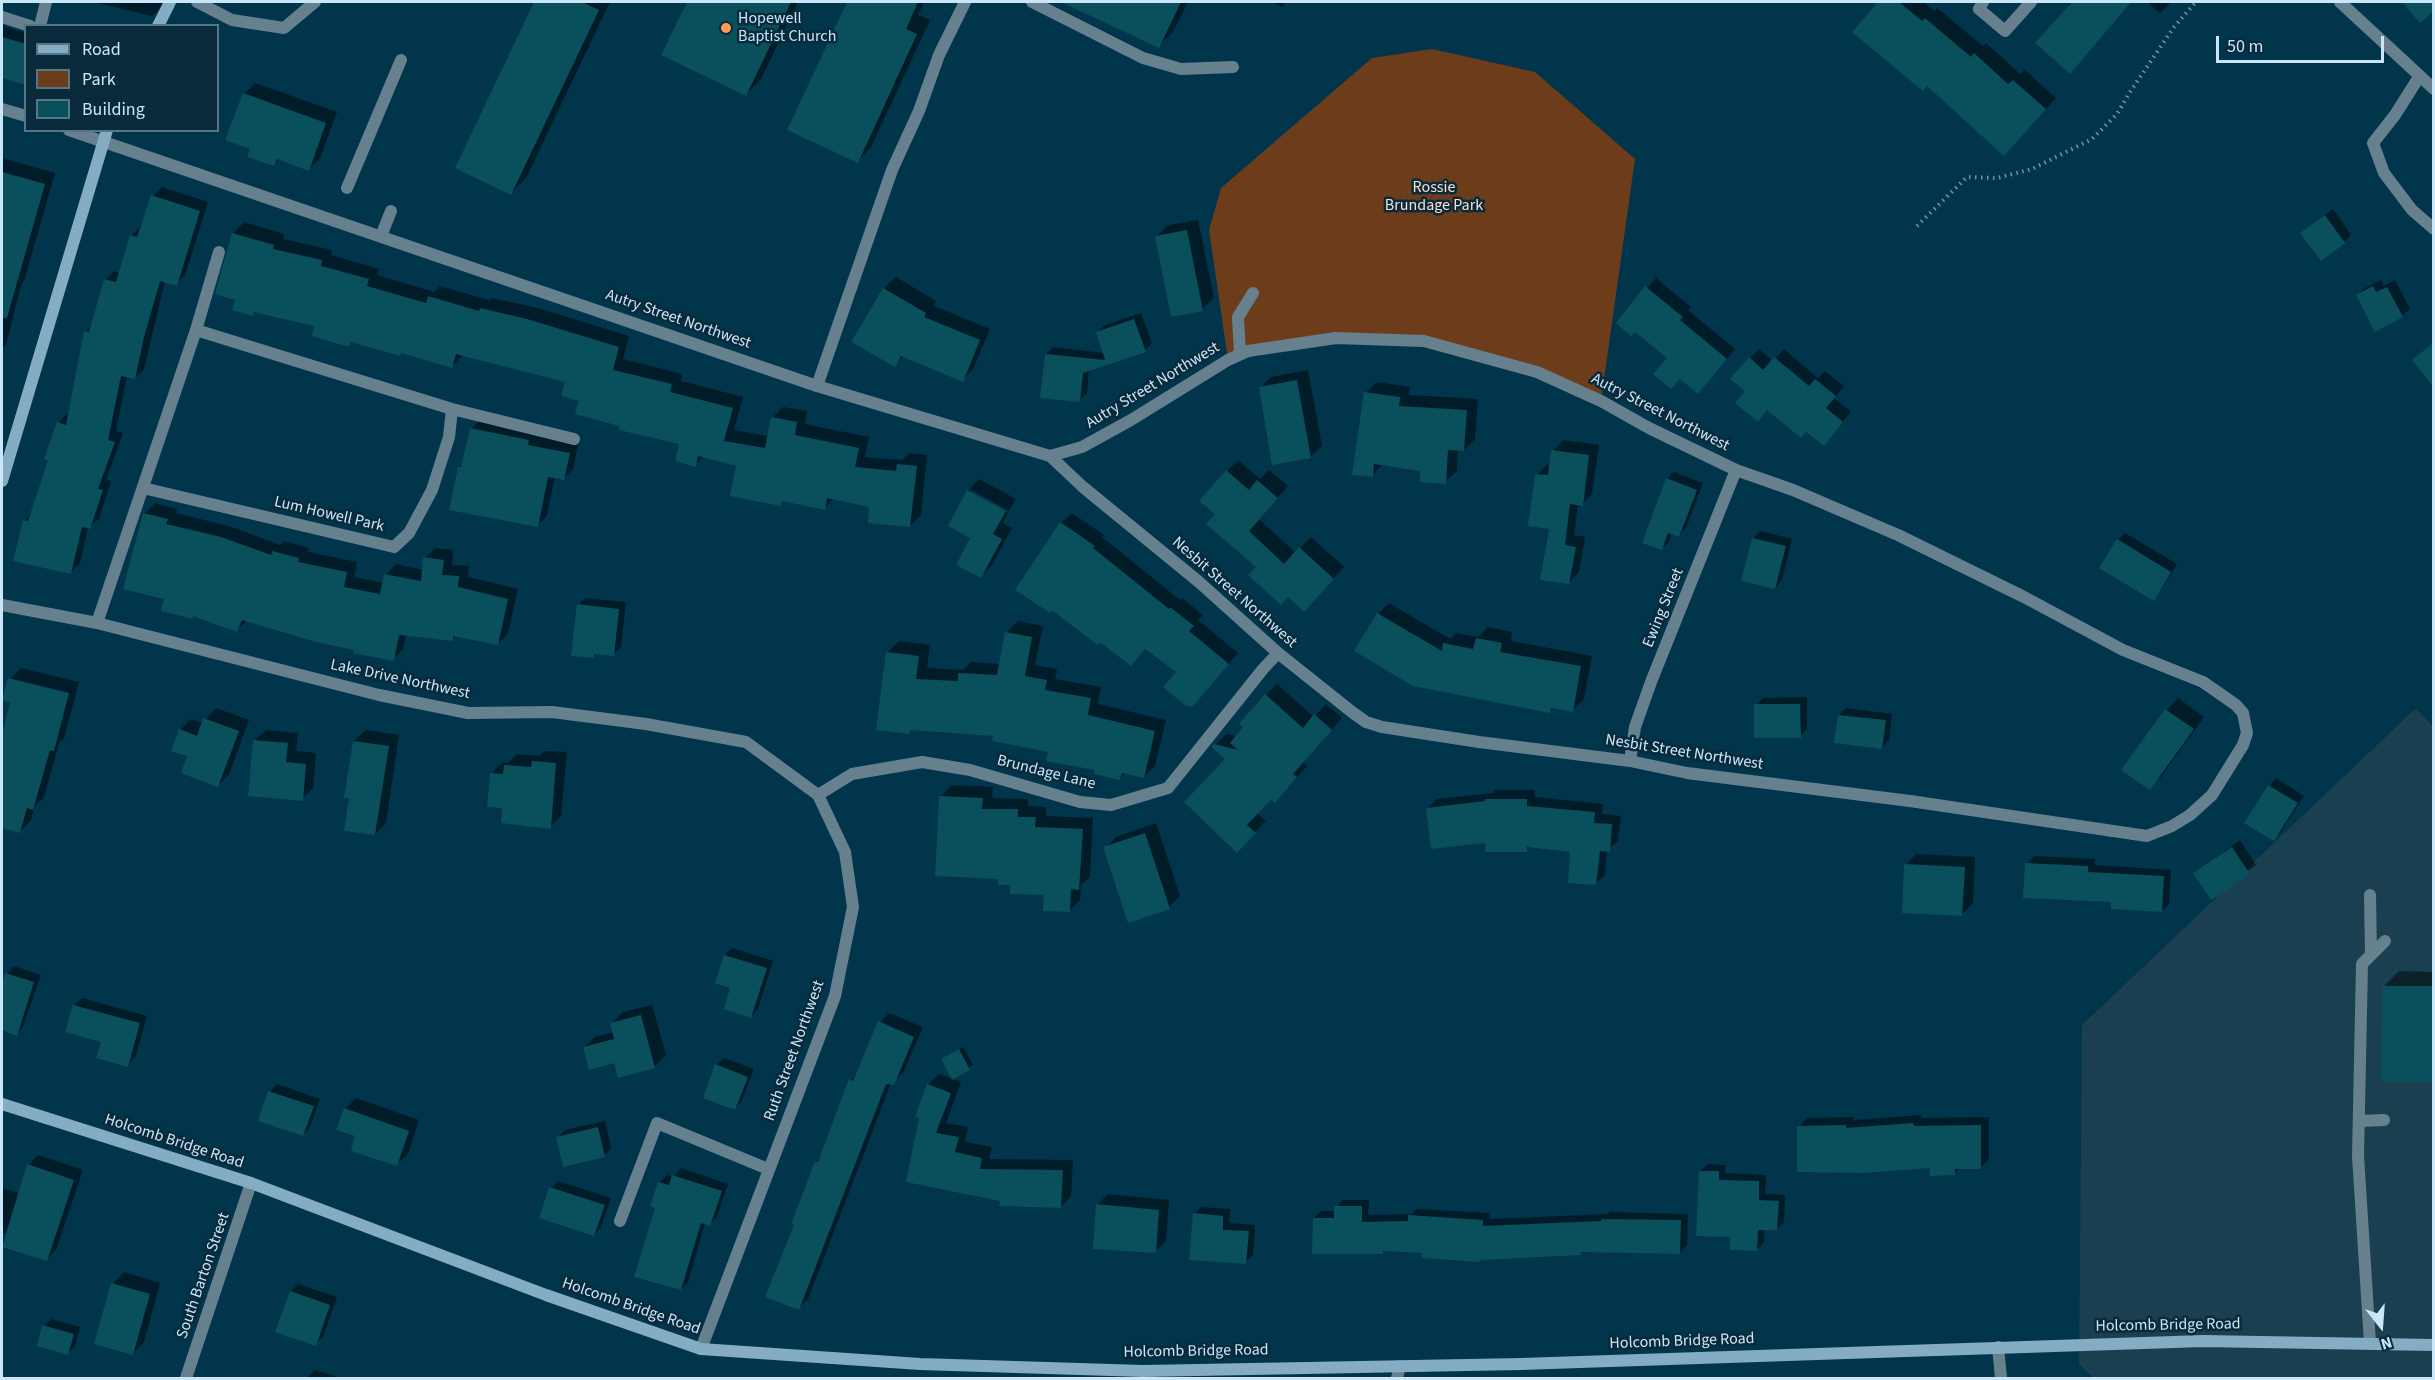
<!DOCTYPE html>
<style>
body{margin:0}
#map{position:relative;width:2435px;height:1380px;overflow:hidden;background:#00354b;font-family:"Source Sans 3",sans-serif}
canvas{display:block}
.frame{position:absolute;inset:0;border:3px solid #c9e7f9;pointer-events:none}
.legend{position:absolute;left:24px;top:24px;width:195px;height:108px;box-sizing:border-box;background:#082a3a;border:2px solid #557686;margin:0;padding:8px 10px;list-style:none;font-size:18px;color:#c9e7f9}
.legend li{display:flex;align-items:center;gap:12px;height:30px}
.legend b{width:30px;border:2px solid #557686}
.north{position:absolute;left:2351px;top:1296px;width:60px;height:60px;-webkit-text-stroke:4px #082a3a;paint-order:stroke;rotate:163deg;font-size:16px;font-weight:700;line-height:24px;text-align:center;color:#c9e7f9}
.north::after{content:'';display:block;margin:auto;width:21px;height:27px;background:#c9e7f9;clip-path:polygon(50% 0,100% 100%,50% 72%,0 100%)}
.scale{position:absolute;left:2216px;top:36px;width:168px;height:27px;box-sizing:border-box;border:3px solid #c9e7f9;border-top:0;padding-left:8px;font-size:18px;line-height:21px;white-space:nowrap;color:#c9e7f9;-webkit-text-stroke:4px #082a3a;paint-order:stroke}
</style>
<div id="map">
<canvas width="2435" height="1380"></canvas>
<div class="frame"></div>
<ul class="legend">
<li><b style="height:8px;background:#84acc3"></b>Road</li>
<li><b style="height:16px;background:#6c3c1b"></b>Park</li>
<li><b style="height:16px;background:#0a505c"></b>Building</li>
</ul>
<div class="north">N</div>
<div class="scale">50 m</div>
</div>
<script>
const ctx = document.querySelector('canvas').getContext('2d');
ctx.lineJoin = 'round';
function fill(path, color) { ctx.fillStyle = color; ctx.fill(path, 'evenodd'); }
const toPath = rows => new Path2D(rows.map(r => 'M' + r).join(''));
function strokePath(path, color, width, dash) { ctx.strokeStyle = color; ctx.lineWidth = width; ctx.lineCap = dash ? 'butt' : 'round'; ctx.setLineDash(dash || []); ctx.stroke(path); }
function write(font, color, halo, rows, align = 'center') {
  ctx.font = font + ' "Source Sans 3",sans-serif'; ctx.lineWidth = 5; ctx.setLineDash([]); ctx.textBaseline = 'middle'; ctx.strokeStyle = halo; ctx.fillStyle = color; for (const [text, x, y, turn = 0] of rows) {
    ctx.save(); ctx.translate(x, y); ctx.rotate((+turn || 0) * Math.PI / 180); ctx.textAlign = isNaN(turn) ? turn : align; if (halo) ctx.strokeText(text, 0, 0); ctx.fillText(text, 0, 0); ctx.restore();
  }
}
const built = toPath([
 [2416,708,2434,728,2433,1378,2094,1378,2079,1364,2082,1025]
]);
const green = toPath([
 [1432,49,1535,72,1635,159,1601,401,1536,372,1424,341,1347,339,1228,360,1209,230,1221,188,1372,58]
]);
const shadow = toPath([
 [93,2,167,2,152,16],
 [536,2,610,2,526,178,511,193,457,168],
 [689,2,798,2,761,79,746,94,663,55],
 [848,2,924,2,918,15,930,20,871,147,858,161,789,130],
 [1065,2,1188,2,1173,32,1158,46],
 [1271,2,1287,2,1282,7],
 [1880,2,1923,2,1934,11,1937,8,1983,46,1986,43,2020,74,2025,70,2056,98,2015,143,1927,84,1855,32],
 [2071,2,2130,2,2078,63,2068,5],
 [2147,2,2171,2,2160,13],
 [2404,2,2434,2,2434,10,2421,21],
 [2,26,26,33,26,83,2,76],
 [255,83,337,112,320,158,309,169,280,158,274,165,252,148,244,94],
 [2,158,55,173,24,281,21,285,6,345,2,349],
 [162,187,208,202,185,275,176,284,165,281,144,369,135,378,127,376,116,431,123,433,106,480,111,481,99,519,88,527,80,563,71,572,24,521,32,513,50,459,58,423,67,414,69,415,85,332,92,325,105,280,114,271,120,273,131,236,140,227,153,196],
 [2333,209,2351,235,2344,242,2310,226],
 [1198,220,1214,298,1202,309,1157,236,1168,225],
 [244,222,284,234,283,239,332,250,331,255,379,269,377,275,434,292,440,286,489,300,492,298,538,308,629,336,623,359,682,374,681,381,743,397,734,430,769,436,772,418,783,407,807,411,805,424,869,437,865,457,902,460,909,453,927,455,921,515,910,526,871,506,834,498,825,508,784,500,780,504,738,465,704,456,695,465,681,443,621,425,581,400,566,381,463,355,452,366,353,341,349,345,316,325,256,311,253,314,237,299,233,233],
 [896,277,936,301,934,306,990,329,973,369,962,380,904,356,894,365,853,342,884,288],
 [1656,278,1691,307,1688,310,1735,349,1707,383,1680,377,1669,358,1635,330,1618,323],
 [2381,280,2384,286,2395,280,2410,309,2402,316,2358,295,2365,288],
 [1141,313,1152,343,1145,350,1089,370,1087,393,1079,401,1046,354,1053,347,1104,353,1097,332,1105,325],
 [2434,343,2434,383,2414,360],
 [1759,349,1773,361,1784,349,1818,378,1825,371,1844,386,1834,398,1851,412,1833,434,1747,391,1750,358],
 [1308,370,1322,446,1310,457,1260,388,1271,377],
 [1377,382,1410,387,1409,395,1478,399,1475,439,1464,450,1458,449,1457,471,1445,482,1422,469,1383,464,1372,475,1365,393],
 [481,419,537,436,578,444,573,469,564,478,555,476,547,516,538,525,459,467,464,463,471,429],
 [1563,440,1599,445,1592,494,1582,504,1578,504,1574,535,1585,537,1579,572,1568,583,1537,475,1547,464,1551,465,1553,451],
 [1238,460,1260,479,1269,470,1288,486,1259,519,1296,553,1311,537,1344,567,1315,599,1258,567,1217,514,1227,471],
 [1674,472,1703,483,1686,528,1679,536,1672,533,1669,542,1661,549,1667,479],
 [979,479,1016,499,1009,511,970,489,970,493,1008,513,1003,523,1012,528,992,565,981,576,972,537,968,491],
 [155,503,177,509,176,513,232,527,280,545,284,541,309,548,308,552,357,562,354,577,384,583,385,575,396,564,423,570,425,558,435,548,453,550,452,565,469,566,468,577,518,589,508,633,498,644,456,635,452,639,406,635,403,649,393,659,247,620,237,630,194,615,192,617,166,598,144,514],
 [1072,513,1104,535,1102,537,1180,600,1182,598,1203,615,1198,620,1238,653,1203,694,1146,648,1131,664,1061,523],
 [1760,531,1792,539,1782,580,1775,588,1753,539],
 [2125,533,2177,564,2160,591,2153,599,2118,540],
 [585,598,626,602,621,647,614,654,597,652,593,657,578,605],
 [1389,603,1450,639,1456,633,1478,637,1488,627,1512,632,1511,641,1592,656,1584,699,1572,711,1554,707,1550,711,1414,684,1378,614],
 [1018,621,1043,626,1035,665,1057,669,1055,679,1101,687,1098,704,1166,720,1155,766,1143,777,1126,772,1120,779,1049,750,995,735,912,729,909,732,888,652,899,641,930,645,927,668,963,670,971,662,1001,664,1007,632],
 [21,668,79,682,64,738,59,743,44,797,34,807,31,820,20,832,2,827,2,741,12,701,10,679],
 [1277,684,1314,717,1326,704,1342,718,1303,762,1307,766,1286,790,1271,798,1257,813,1266,821,1248,839,1227,759,1213,747,1226,734,1237,736,1266,695],
 [1807,697,1807,729,1800,736,1756,705,1763,698],
 [2178,698,2204,717,2161,777,2149,788,2123,770,2167,710],
 [216,708,249,720,229,774,218,785,189,756,180,730,191,719,203,723],
 [1846,708,1892,714,1889,740,1882,748,1839,715],
 [266,730,298,733,296,751,316,753,313,788,302,799,254,741],
 [366,730,399,735,386,823,375,834,354,741],
 [544,751,567,752,561,816,550,827,492,773,503,762,508,763,517,754,539,756],
 [2276,778,2304,796,2281,832,2274,839,2246,822,2269,786],
 [952,785,993,787,992,798,1028,799,1028,806,1046,807,1046,816,1093,818,1090,877,1081,885,1080,900,1069,911,1046,893,1012,884,1000,878,941,796],
 [1495,790,1535,790,1535,797,1603,804,1602,814,1621,816,1618,841,1607,850,1605,875,1596,884,1572,850,1530,846,1526,850,1486,842,1428,808,1437,799,1493,793],
 [1156,823,1180,896,1169,907,1105,848,1116,837],
 [2240,840,2256,865,2211,898,2195,873],
 [1916,854,1975,857,1973,903,1962,914,1905,865],
 [2034,856,2095,859,2095,865,2171,870,2169,904,2162,911,2113,901,2027,863],
 [732,948,773,961,758,1009,751,1016,732,987,725,955],
 [14,966,41,975,23,1027,16,1034,2,1029,2,988,7,974],
 [2399,971,2434,972,2434,1081,2382,1080,2384,986],
 [82,998,147,1016,135,1058,127,1066,103,1041,74,1005],
 [652,1005,666,1055,654,1067,616,1061,584,1048,595,1037,614,1032,612,1023,623,1012],
 [889,1013,923,1027,903,1073,891,1083,808,1299,798,1308,796,1224,816,1162,822,1156,851,1080,857,1074,880,1022],
 [963,1047,973,1065,953,1078,946,1056],
 [724,1058,754,1069,742,1101,735,1108,716,1065],
 [939,1074,961,1082,946,1123,968,1127,965,1142,992,1147,989,1159,1073,1160,1071,1196,1061,1207,1001,1200,908,1181,928,1085],
 [277,1084,320,1099,310,1127,303,1135,270,1092],
 [356,1098,419,1120,408,1154,396,1165,345,1109],
 [1921,1115,1922,1118,1989,1117,1989,1159,1981,1167,1960,1168,1954,1174,1798,1127,1807,1118,1854,1117,1854,1120],
 [605,1121,611,1148,604,1156,558,1138,565,1130],
 [38,1155,83,1170,56,1250,46,1260,2,1245,6,1234,2,1232,2,1188,19,1193,28,1165],
 [1708,1164,1725,1165,1725,1173,1766,1175,1765,1194,1785,1195,1784,1222,1777,1229,1764,1228,1764,1242,1757,1249,1732,1236,1700,1171],
 [681,1168,728,1184,717,1217,709,1224,705,1223,688,1282,681,1289,657,1207,659,1183,667,1175,673,1177],
 [558,1181,611,1198,601,1227,594,1235,551,1188],
 [1108,1194,1169,1200,1166,1241,1155,1252,1097,1205],
 [1343,1200,1369,1200,1368,1215,1411,1214,1417,1209,1490,1213,1489,1219,1608,1214,1610,1212,1688,1214,1687,1245,1680,1253,1583,1251,1580,1254,1386,1249,1383,1252,1314,1218,1321,1211,1336,1211,1336,1207],
 [1201,1207,1230,1209,1229,1223,1255,1225,1253,1255,1245,1262,1194,1214],
 [124,1272,160,1283,144,1342,133,1353,113,1284],
 [298,1284,337,1297,323,1337,315,1344,277,1331,291,1291],
 [51,1319,80,1327,75,1346,68,1353,44,1326],
 [315,1370,335,1376,335,1378,307,1378]
]);
const building = toPath([
 [534,2,582,2,599,10,511,195,455,168],
 [687,2,791,2,746,96,661,55],
 [847,2,918,2,906,29,917,34,858,163,787,130],
 [1061,2,1181,2,1159,48],
 [1878,2,1899,2,1922,21,1925,18,1971,57,1974,53,2008,84,2013,80,2046,109,2004,156,1927,86,1923,91,1852,32],
 [2072,2,2131,2,2070,74,2035,43],
 [2402,2,2433,2,2433,12,2420,23],
 [2,37,26,44,26,85,2,78],
 [243,93,326,123,309,171,277,159,274,166,247,157,250,149,225,140],
 [2,172,45,184,7,318,2,318],
 [151,195,200,211,177,286,160,281,144,337,135,379,121,376,108,440,115,442,98,489,103,490,90,529,82,527,71,574,13,561,23,520,28,521,48,460,44,459,57,422,66,425,84,331,89,332,104,279,116,282,130,235,137,237],
 [2325,215,2345,243,2321,261,2300,233],
 [1187,230,1203,311,1171,317,1155,236],
 [232,233,274,245,273,249,322,260,321,266,369,279,367,286,426,303,428,296,479,311,480,308,527,319,619,347,613,370,672,384,670,392,733,408,724,441,765,448,771,417,797,422,795,435,859,448,855,467,896,471,897,464,917,466,910,527,868,523,869,507,827,498,825,510,782,501,781,506,730,496,736,466,698,456,696,467,675,461,679,444,619,430,619,426,575,414,579,401,561,396,565,382,456,354,452,368,401,353,400,356,351,342,349,347,312,336,314,326,254,312,253,316,232,310,235,300,215,294],
 [1645,286,1683,317,1680,320,1727,359,1698,394,1680,379,1671,389,1653,374,1667,358,1635,332,1631,336,1616,323],
 [2373,286,2376,292,2387,287,2403,317,2375,332,2356,295],
 [883,288,926,313,924,317,980,340,963,382,901,356,895,367,851,342],
 [1134,319,1146,352,1083,373,1080,402,1040,398,1045,354,1105,360,1096,332],
 [2433,343,2433,386,2412,360],
 [1749,357,1763,370,1774,357,1809,386,1815,379,1836,396,1826,408,1843,422,1824,446,1806,432,1801,438,1767,410,1758,422,1735,403,1745,391,1730,379],
 [1297,380,1311,458,1272,465,1259,387],
 [1364,392,1400,397,1399,406,1467,410,1464,451,1448,450,1446,484,1420,482,1420,471,1374,464,1373,477,1352,475],
 [470,428,529,440,528,445,570,453,564,480,548,477,538,527,449,510,458,467,461,467],
 [1551,450,1589,455,1583,506,1570,504,1565,545,1576,547,1569,584,1540,580,1549,529,1528,526,1535,474,1548,475],
 [1226,470,1249,490,1257,480,1278,498,1249,531,1284,564,1299,547,1334,579,1304,612,1288,597,1281,605,1248,575,1256,567,1206,524,1215,514,1199,501],
 [1666,478,1697,490,1679,537,1668,533,1662,550,1642,543],
 [967,490,1006,511,993,534,1002,539,981,578,956,565,970,538,948,526],
 [143,513,168,519,166,524,221,537,271,555,272,551,299,558,298,562,347,572,344,587,380,594,384,574,421,581,423,557,444,560,442,575,459,576,458,587,508,599,498,645,453,636,453,641,399,635,394,661,353,653,354,650,316,642,242,620,237,632,193,616,193,619,161,611,164,599,123,589],
 [1060,522,1095,546,1093,548,1169,609,1170,607,1194,626,1189,631,1229,664,1193,706,1186,706,1163,687,1176,672,1145,649,1131,666,1100,642,1098,645,1083,634,1052,610,1050,613,1015,590],
 [1752,538,1786,546,1775,589,1741,581],
 [2117,539,2171,572,2154,601,2099,568],
 [577,604,619,609,614,656,594,654,594,658,571,656],
 [1377,613,1442,651,1443,643,1473,649,1476,638,1502,643,1500,652,1581,666,1573,712,1551,708,1550,713,1413,686,1354,651],
 [1005,632,1032,637,1025,676,1047,680,1045,690,1091,698,1088,715,1155,731,1144,778,1122,773,1120,780,1094,774,1095,770,1046,761,1048,752,992,741,993,736,910,730,909,734,876,730,886,652,919,656,916,679,958,681,958,673,997,675],
 [8,678,69,693,54,751,50,750,33,810,27,808,20,833,2,828,2,735,10,702,2,700],
 [1265,694,1303,728,1314,714,1332,730,1293,774,1297,777,1275,803,1271,800,1247,825,1256,833,1237,853,1184,802,1225,759,1211,747,1214,744,1238,750,1230,743,1243,727,1239,724],
 [1754,704,1800,704,1801,738,1754,738],
 [2165,709,2194,729,2150,790,2121,770],
 [1838,715,1886,720,1882,749,1834,743],
 [203,718,239,731,218,787,181,773,187,756,171,751,179,729,197,736],
 [253,740,288,743,286,762,306,764,303,801,248,796],
 [353,741,389,746,375,835,344,831,349,798,344,798],
 [532,761,556,763,551,829,501,823,502,808,487,807,490,773,503,774,504,765,531,767],
 [2268,785,2298,803,2274,841,2244,823],
 [939,796,983,798,982,809,1018,809,1018,817,1036,817,1035,827,1083,829,1079,890,1071,889,1070,912,1043,911,1044,895,1010,894,1010,885,998,885,998,879,935,876],
 [1485,799,1527,799,1527,806,1595,812,1594,823,1612,824,1610,852,1600,851,1596,885,1568,883,1570,852,1527,847,1527,852,1485,852,1485,843,1431,849,1426,808,1485,801],
 [1145,833,1170,909,1128,923,1103,847],
 [2232,847,2250,874,2211,900,2193,873],
 [2025,863,2088,866,2088,872,2164,876,2162,912,2111,909,2111,902,2023,898],
 [1904,864,1965,867,1962,916,1902,913],
 [724,955,767,968,751,1018,724,1009,730,988,715,983],
 [5,973,34,982,17,1036,2,1030,2,984],
 [2382,986,2433,986,2433,1082,2381,1081],
 [73,1005,140,1023,128,1067,96,1058,101,1042,65,1032],
 [641,1015,655,1068,618,1078,614,1063,589,1070,583,1047,614,1039,610,1023],
 [878,1021,914,1037,894,1085,886,1084,799,1310,765,1297,794,1225,791,1224,815,1161,818,1162,849,1079,853,1081],
 [959,1049,970,1070,952,1080,941,1059],
 [715,1064,748,1077,735,1110,703,1098],
 [927,1084,951,1093,936,1133,959,1137,955,1152,982,1158,980,1169,1063,1170,1061,1208,999,1206,1000,1201,906,1182,919,1118,915,1117],
 [268,1091,314,1106,303,1136,258,1121],
 [344,1108,409,1131,397,1166,351,1151,355,1136,336,1130],
 [1913,1123,1914,1126,1981,1125,1981,1169,1955,1169,1955,1175,1930,1176,1930,1168,1864,1173,1797,1172,1797,1126,1846,1125,1846,1128],
 [598,1127,605,1157,563,1167,556,1137],
 [27,1164,74,1180,47,1261,2,1247],
 [1699,1171,1719,1171,1719,1180,1759,1181,1759,1200,1779,1201,1777,1230,1758,1230,1757,1251,1730,1250,1730,1237,1696,1236],
 [672,1175,722,1191,710,1226,701,1223,681,1290,634,1277,655,1208,650,1206,658,1182,669,1185],
 [549,1187,605,1205,594,1236,539,1218],
 [1096,1204,1159,1210,1156,1253,1093,1249],
 [1334,1206,1362,1206,1362,1222,1408,1221,1408,1215,1483,1220,1483,1226,1601,1221,1601,1219,1681,1220,1680,1254,1581,1252,1581,1255,1480,1260,1480,1262,1422,1258,1422,1253,1383,1251,1383,1254,1312,1254,1313,1218,1334,1218],
 [1193,1213,1223,1216,1223,1230,1249,1231,1246,1264,1189,1260],
 [111,1283,150,1294,133,1355,94,1344],
 [290,1291,330,1305,316,1346,275,1332],
 [42,1325,74,1334,68,1355,37,1346]
]);
const path = toPath([
 [1917,226,1967,177,1997,178,2032,169,2092,139,2117,114,2130,92,2174,27,2196,2]
]);
const lane = toPath([
 [197,2,232,20,284,28,315,2],
 [1032,2,1143,58,1181,69,1233,67],
 [1983,2,1979,9,2005,31,2031,2],
 [2419,77,2395,115,2373,143,2384,173,2412,210,2434,229],
 [347,188,401,60],
 [381,236,391,211],
 [1240,354,1238,317,1253,293],
 [817,386,892,170,919,111,939,55,965,2],
 [2370,895,2371,955],
 [2360,1121,2384,1120],
 [2370,1343,2358,1156,2362,964,2385,941],
 [1397,1378,1400,1366]
]);
const street = toPath([
 [2340,2,2434,89],
 [2,17,30,26],
 [40,26,46,2],
 [2,109,26,116],
 [69,130,817,386,1050,456,1082,447,1131,420,1228,360,1248,351,1336,338,1424,341,1537,372,1601,401,1649,428,1736,470,1793,490,1898,535,2024,597,2123,650,2203,682,2236,705,2243,713,2247,733,2243,745,2212,795,2190,815,2172,826,2147,836,1910,801,1687,773,1630,761,1479,742,1382,727,1366,722,1352,712,1278,653,1199,582,1083,487,1050,456],
 [196,330,452,409,574,439],
 [143,488,394,547,409,533,432,490,449,437,452,409],
 [2,605,97,623,379,695,468,713,552,712,646,724,746,742,818,795,845,852,853,907,835,996,701,1349],
 [97,623,196,330,219,252],
 [1630,761,1635,727,1651,682,1736,470],
 [818,795,852,774,922,762,970,770,1080,802,1111,805,1168,788,1263,669,1278,653],
 [620,1221,657,1123,768,1169],
 [1998,1347,2001,1378],
 [186,1378,251,1183]
]);
const secondary = toPath([
 [158,26,170,2],
 [2,481,107,130],
 [2,1104,251,1183,546,1295,701,1349,920,1364,1143,1371,1521,1364,2203,1341,2434,1345]
]);
const markers = [
 [726,28,6,"#fe9b59"]
];
const poiNames = [
 ["Hopewell",738,19],
 ["Baptist Church",738,37]
];
const parkNames = [
 ["Rossie",1434,188],
 ["Brundage Park",1434,206]
];
const streetNames = [
 ["Autry Street Northwest",678,320,19],
 ["Autry Street Northwest",1153,386,-31],
 ["Autry Street Northwest",1660,413,27],
 ["Lum Howell Park",329,515,13],
 ["Nesbit Street Northwest",1234,593,41],
 ["Ewing Street",1664,608,-68],
 ["Lake Drive Northwest",400,680,12],
 ["Nesbit Street Northwest",1684,753,9],
 ["Brundage Lane",1046,773,14],
 ["Ruth Street Northwest",795,1051,-70],
 ["Holcomb Bridge Road",174,1142,18],
 ["South Barton Street",204,1276,-71],
 ["Holcomb Bridge Road",631,1307,19],
 ["Holcomb Bridge Road",2168,1326,-1],
 ["Holcomb Bridge Road",1682,1342,-2],
 ["Holcomb Bridge Road",1196,1352,-1]
];
fill(built, '#193f51');
fill(green, '#6c3c1b');
fill(shadow, '#0007');
fill(building, '#0a505c');
strokePath(path, '#6e96aa', 4, [1.5, 4.5]);
strokePath(lane, '#67808e', 12);
strokePath(street, '#67808e', 12);
strokePath(secondary, '#84acc3', 12);
for (const [x, y, r, color] of markers) { const dot = new Path2D(); dot.arc(x, y, r, 0, 2 * Math.PI); ctx.fillStyle = color; ctx.fill(dot); strokePath(dot, '#082a3a', 2); }
write('16px', '#c9e7f9', '#082a3a', poiNames, 'left');
write('16px', '#fbdecd', '#082a3a', parkNames);
write('16px', '#c9e7f9', '#082a3a', streetNames);
</script>
